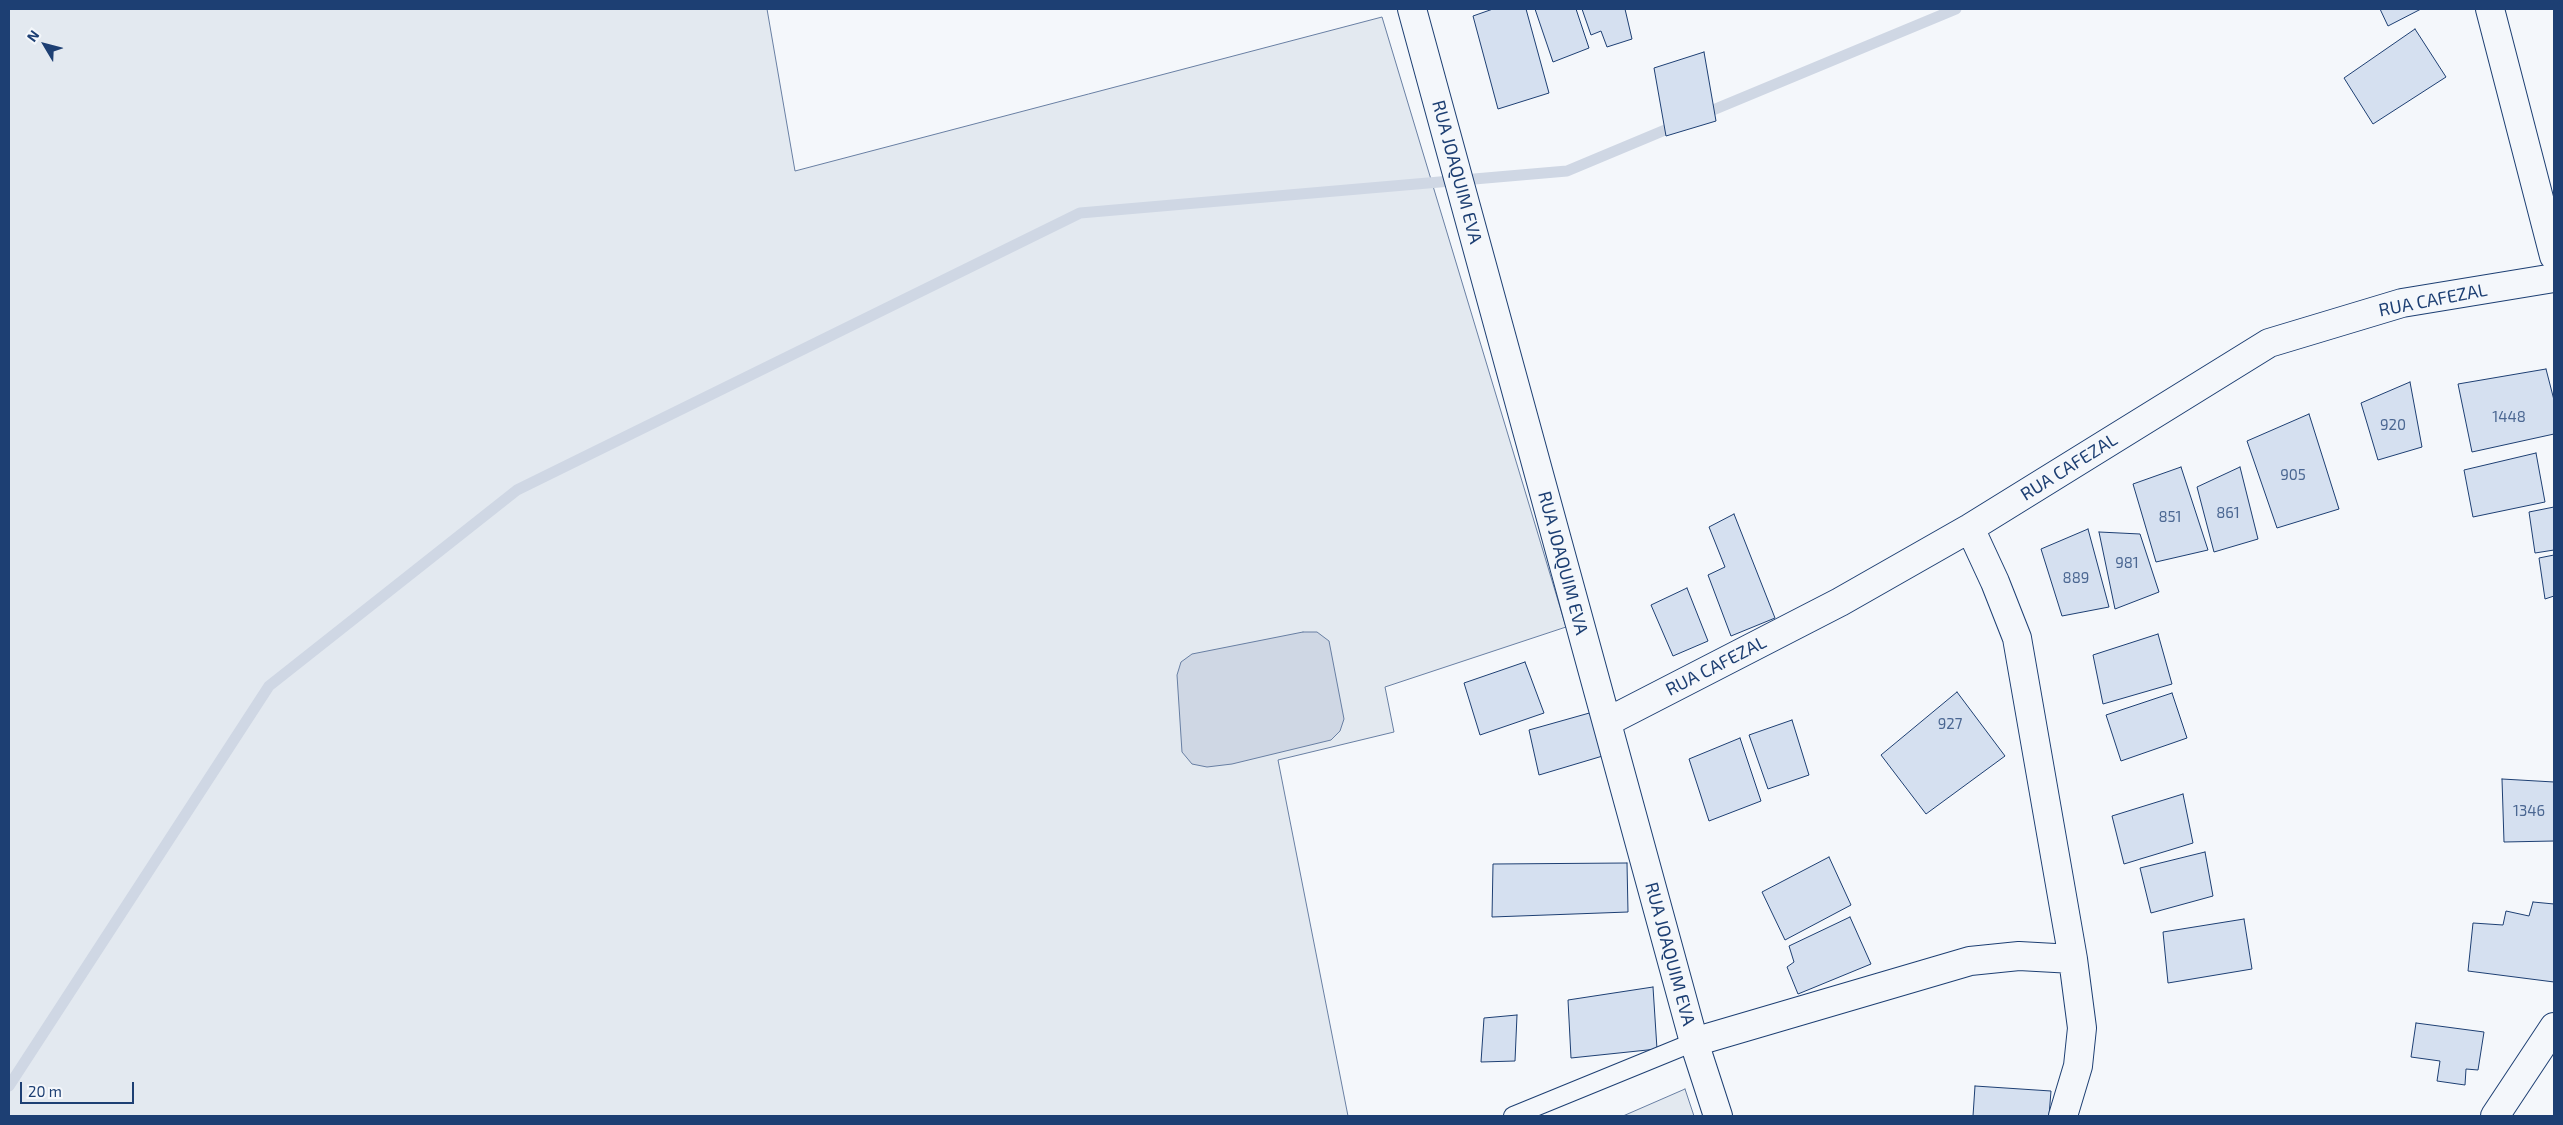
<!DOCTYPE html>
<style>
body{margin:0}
#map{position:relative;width:2563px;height:1125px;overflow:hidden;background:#f4f7fb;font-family:"Exo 2",sans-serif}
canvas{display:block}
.frame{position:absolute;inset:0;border:10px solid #1d3f73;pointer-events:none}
.north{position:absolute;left:20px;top:20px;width:50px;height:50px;-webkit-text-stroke:4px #f4f7fb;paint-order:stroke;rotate:307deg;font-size:14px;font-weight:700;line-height:20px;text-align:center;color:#1d3f73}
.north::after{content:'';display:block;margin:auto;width:18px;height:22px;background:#1d3f73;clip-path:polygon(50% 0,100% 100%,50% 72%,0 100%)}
.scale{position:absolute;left:20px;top:1082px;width:114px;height:22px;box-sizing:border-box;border:2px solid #1d3f73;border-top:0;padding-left:6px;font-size:15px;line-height:18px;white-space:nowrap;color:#1d3f73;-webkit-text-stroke:4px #f4f7fb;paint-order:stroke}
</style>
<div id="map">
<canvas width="2563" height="1125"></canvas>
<div class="frame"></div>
<div class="north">N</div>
<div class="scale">20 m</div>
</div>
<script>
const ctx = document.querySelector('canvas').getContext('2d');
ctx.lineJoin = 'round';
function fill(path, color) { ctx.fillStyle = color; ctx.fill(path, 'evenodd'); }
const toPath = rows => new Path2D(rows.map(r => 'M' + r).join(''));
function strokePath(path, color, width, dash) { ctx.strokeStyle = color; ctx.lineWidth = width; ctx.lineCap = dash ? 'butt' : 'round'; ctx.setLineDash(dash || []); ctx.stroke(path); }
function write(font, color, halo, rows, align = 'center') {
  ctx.font = font + ' "Exo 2",sans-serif'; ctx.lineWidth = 4; ctx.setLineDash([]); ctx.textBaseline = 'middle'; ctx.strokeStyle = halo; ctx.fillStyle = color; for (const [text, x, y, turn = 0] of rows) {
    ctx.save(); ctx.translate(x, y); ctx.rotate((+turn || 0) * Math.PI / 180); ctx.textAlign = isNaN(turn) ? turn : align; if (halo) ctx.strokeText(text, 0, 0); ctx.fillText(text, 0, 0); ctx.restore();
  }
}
const green = toPath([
 [9,9,767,9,795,171,1382,17,1566,627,1385,687,1394,732,1278,760,1348,1116,9,1116,9,9],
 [1685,1089,1694,1116,1623,1116,1685,1089]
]);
const water = toPath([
 [1303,632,1317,632,1329,641,1344,719,1340,731,1331,740,1232,764,1207,767,1192,764,1182,752,1177,675,1181,662,1192,654,1303,632]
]);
const stream = toPath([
 [1701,115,1956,9],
 [9,1086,269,686,517,490,1080,213,1567,171,1677,125]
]);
const building = toPath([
 [1493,9,1526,9,1549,93,1498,109,1473,16,1493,9],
 [1535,9,1576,9,1589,48,1553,62,1535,9],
 [1582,9,1625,9,1632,39,1607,47,1601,31,1591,35,1582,9],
 [2380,9,2421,9,2388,26,2380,9],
 [2415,29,2446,77,2373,124,2344,78,2415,29],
 [1704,52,1716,121,1666,136,1654,68,1704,52],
 [2546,369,2554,400,2554,434,2472,452,2458,384,2546,369],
 [2410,382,2422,447,2378,460,2361,403,2410,382],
 [2309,414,2339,509,2277,528,2247,441,2309,414],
 [2536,453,2545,502,2473,517,2464,470,2536,453],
 [2181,467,2208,550,2156,562,2133,484,2181,467],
 [2240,467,2258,539,2214,552,2197,487,2240,467],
 [2554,507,2554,550,2535,553,2529,512,2554,507],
 [1734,514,1775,618,1731,636,1708,575,1725,567,1709,527,1734,514],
 [2088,529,2109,607,2062,616,2041,549,2088,529],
 [2099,532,2140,534,2159,592,2115,609,2099,532],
 [2554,555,2554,596,2545,599,2539,558,2554,555],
 [1687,588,1708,641,1673,656,1651,605,1687,588],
 [2158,634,2172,684,2103,704,2093,655,2158,634],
 [1525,662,1544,713,1480,735,1464,683,1525,662],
 [1957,692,2005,756,1926,814,1881,755,1957,692],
 [2172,693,2187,738,2121,761,2106,715,2172,693],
 [1593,712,1606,755,1539,775,1529,730,1593,712],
 [1792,720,1809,775,1768,789,1749,735,1792,720],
 [1740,738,1761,801,1709,821,1689,759,1740,738],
 [2502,779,2554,782,2554,841,2504,842,2502,779],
 [2183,794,2193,843,2124,864,2112,816,2183,794],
 [2205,852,2213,896,2151,913,2140,868,2205,852],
 [1829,857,1851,905,1785,940,1762,892,1829,857],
 [1627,863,1628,912,1492,917,1493,864,1627,863],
 [2533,902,2554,904,2554,982,2468,971,2473,923,2503,925,2506,911,2529,916,2533,902],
 [1850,917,1871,964,1798,994,1787,967,1794,962,1789,946,1850,917],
 [2244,919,2252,969,2168,983,2163,932,2244,919],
 [1653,987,1657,1049,1571,1058,1568,1000,1653,987],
 [1517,1015,1515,1061,1481,1062,1484,1018,1517,1015],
 [2416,1023,2484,1032,2478,1070,2466,1069,2465,1085,2437,1081,2440,1061,2411,1057,2416,1023],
 [1975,1086,2051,1091,2049,1116,1973,1116,1975,1086]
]);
const lane = toPath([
 [1513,1116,1694,1042]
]);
const street = toPath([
 [1412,9,1694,1042,1718,1116],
 [1970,528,1995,582,2017,638,2073,959,2082,1028,2078,1066,2063,1116],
 [1607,722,1840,602,1970,528,2269,343,2402,303,2554,278],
 [1694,1042,1970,961,2019,956,2073,959]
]);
const secondary = toPath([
 [2490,9,2554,256],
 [2495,1116,2554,1027]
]);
const numberNames = [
 ["1448",2509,417],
 ["920",2393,425],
 ["905",2293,475],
 ["861",2228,513],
 ["851",2170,517],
 ["981",2127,563],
 ["889",2076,578],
 ["927",1950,724],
 ["1346",2529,811]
];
const streetNames = [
 ["RUA JOAQUIM EVA",1457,172,75],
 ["RUA CAFEZAL",2433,300,-11],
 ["RUA CAFEZAL",2069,467,-32],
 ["RUA JOAQUIM EVA",1563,563,75],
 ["RUA CAFEZAL",1716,666,-27],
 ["RUA JOAQUIM EVA",1670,954,75]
];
fill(green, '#e3e9f0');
strokePath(green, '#687fa3', 1);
fill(water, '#cfd7e4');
strokePath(water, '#687fa3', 1);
strokePath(stream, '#cfd7e4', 11);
fill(building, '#d5e0f0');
strokePath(building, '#1d3f73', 1);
strokePath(lane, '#1d3f73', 20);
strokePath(street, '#1d3f73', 30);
strokePath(secondary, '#1d3f73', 30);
strokePath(lane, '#f4f7fb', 18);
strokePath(street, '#f4f7fb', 28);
strokePath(secondary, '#f4f7fb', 28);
write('15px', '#4b6792', null, numberNames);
write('18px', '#1d3f73', '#f4f7fb', streetNames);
</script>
